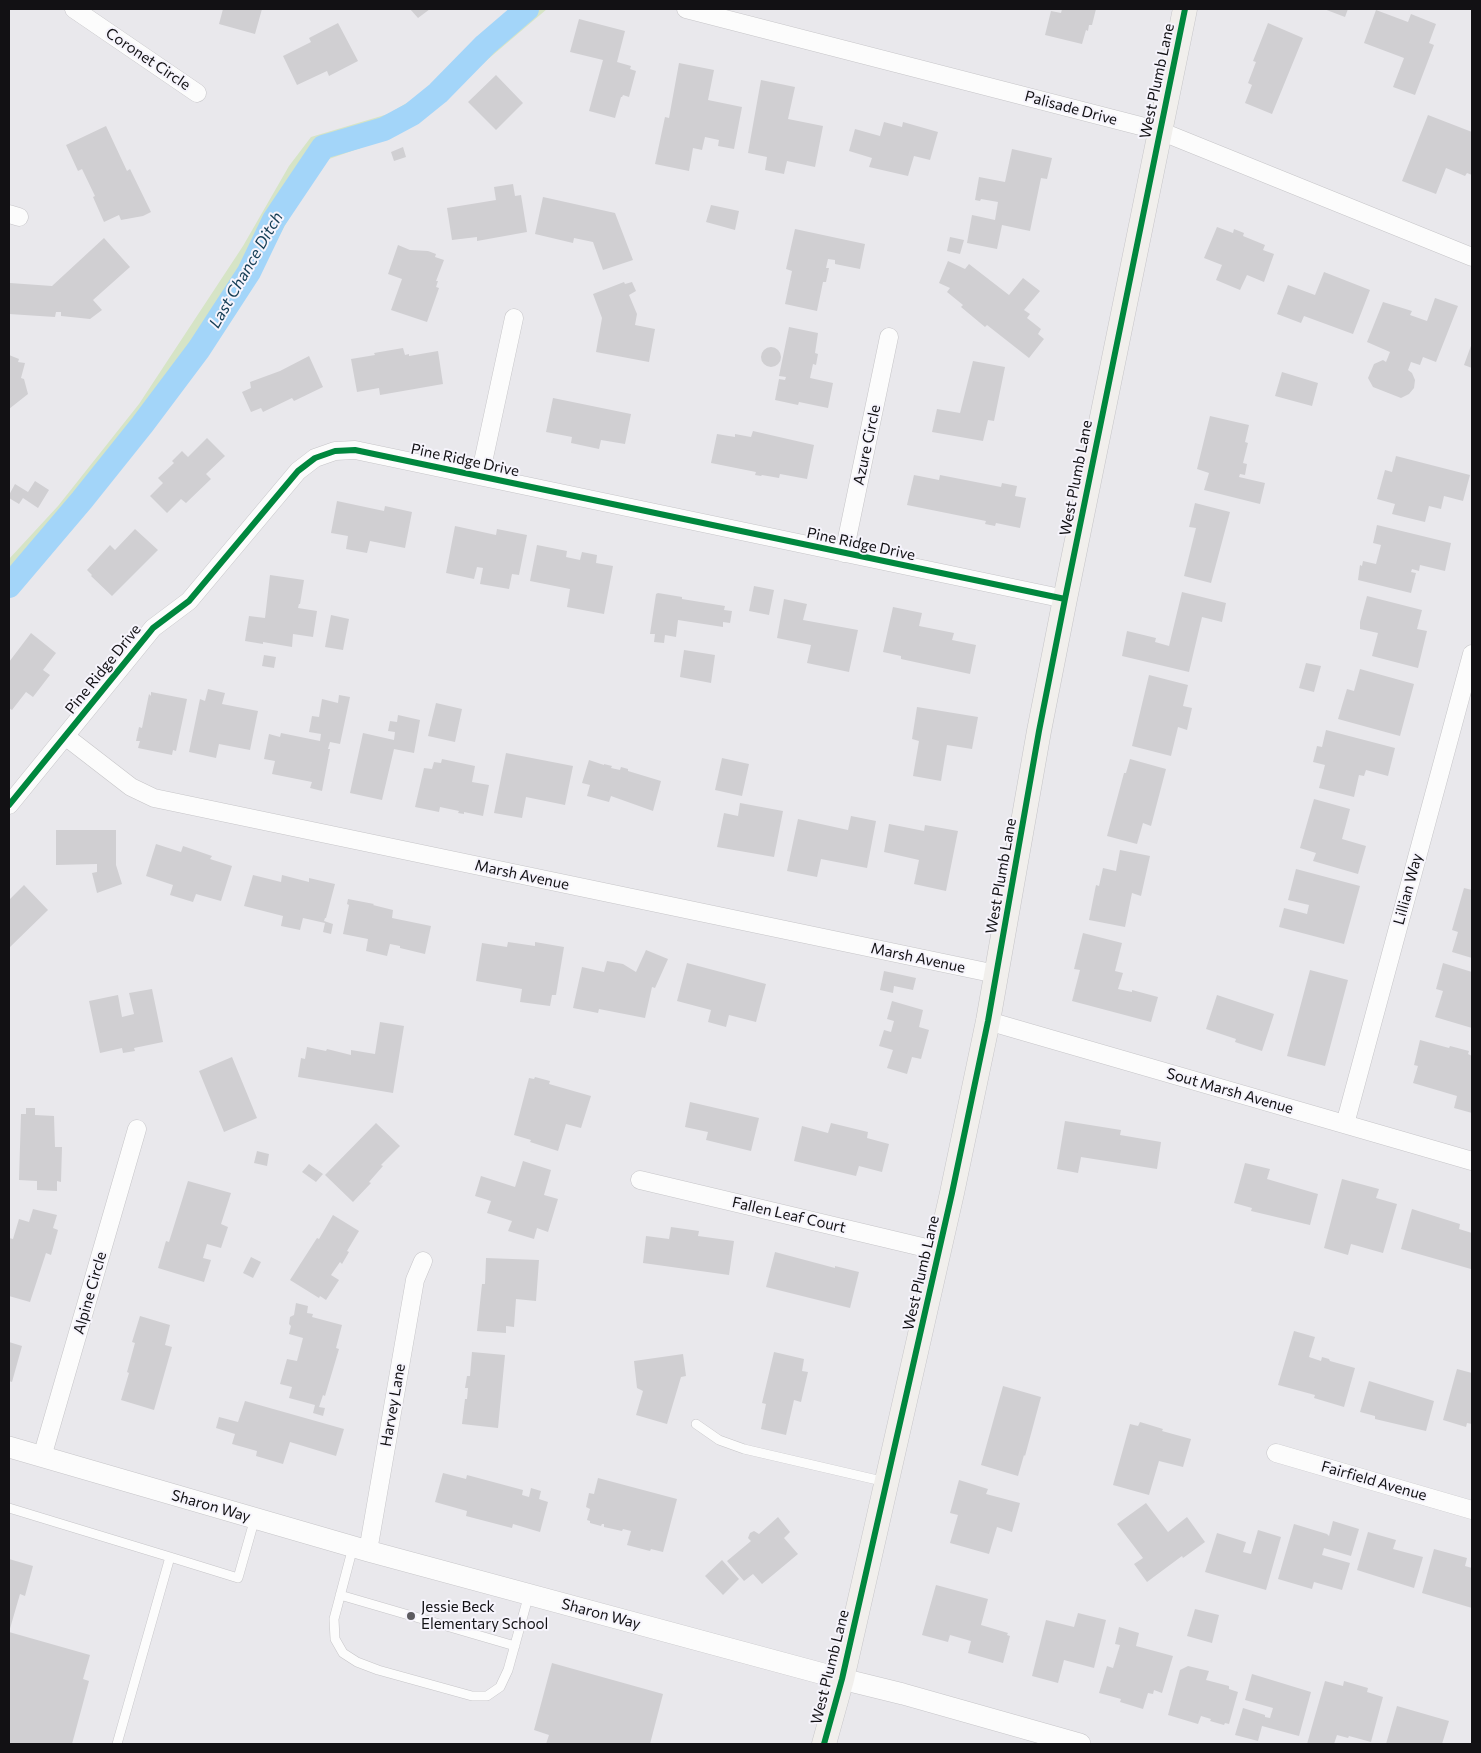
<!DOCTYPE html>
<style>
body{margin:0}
#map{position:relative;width:1481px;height:1753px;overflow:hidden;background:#e9e8ec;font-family:Commissioner,sans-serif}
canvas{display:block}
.frame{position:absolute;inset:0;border:10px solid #121114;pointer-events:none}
</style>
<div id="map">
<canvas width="1481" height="1753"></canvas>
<div class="frame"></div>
</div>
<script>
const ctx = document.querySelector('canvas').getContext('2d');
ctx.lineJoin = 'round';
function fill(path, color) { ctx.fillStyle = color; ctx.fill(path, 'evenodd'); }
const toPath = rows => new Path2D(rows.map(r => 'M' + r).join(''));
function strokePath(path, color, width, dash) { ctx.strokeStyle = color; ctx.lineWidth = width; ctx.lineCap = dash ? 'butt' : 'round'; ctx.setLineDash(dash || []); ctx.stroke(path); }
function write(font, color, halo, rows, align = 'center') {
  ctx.font = font + ' Commissioner,sans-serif'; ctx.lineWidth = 4; ctx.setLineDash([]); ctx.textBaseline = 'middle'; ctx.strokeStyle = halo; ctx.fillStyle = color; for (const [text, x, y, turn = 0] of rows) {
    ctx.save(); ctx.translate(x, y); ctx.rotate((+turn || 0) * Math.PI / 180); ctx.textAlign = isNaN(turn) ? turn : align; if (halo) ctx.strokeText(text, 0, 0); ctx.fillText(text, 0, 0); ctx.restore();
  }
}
const green = toPath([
 [511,9,547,9,413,123,389,138,329,159,312,176,266,260,208,346,122,457,9,587,9,559,58,506,139,404,243,246,289,166,311,137,388,114,417,97]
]);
const canal = toPath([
 [9,586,82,500,142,425,199,349,249,272,274,220,323,147,384,129,412,114,438,93,485,45,527,9]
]);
const building = toPath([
 [223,9,262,9,255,34,219,24],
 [410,9,430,9,418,18],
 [1062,9,1096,9,1092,25,1089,25,1088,31,1086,30,1082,44,1045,35,1051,11,1061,13],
 [1324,9,1348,9,1345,17],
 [1376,10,1408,22,1411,14,1436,24,1429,43,1434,45,1415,95,1393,87,1404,58,1364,43],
 [579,19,625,31,617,62,631,66,630,69,636,71,629,97,623,95,622,97,621,97,615,118,589,111,603,60,570,52],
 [338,23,358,61,329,76,327,71,297,85,283,56,311,42,309,38],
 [1268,23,1303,38,1272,114,1245,103,1252,85,1248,83,1256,62,1253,61],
 [679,63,714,70,708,100,742,107,734,149,718,146,719,140,705,137,702,150,693,148,689,171,655,164,665,117,669,118],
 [496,75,523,103,496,130,468,102],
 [761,80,795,87,788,119,823,126,815,167,787,161,784,174,765,170,767,157,748,153],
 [1428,115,1472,132,1472,175,1467,173,1465,176,1446,168,1436,194,1402,181],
 [884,122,902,127,903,122,938,132,930,160,914,156,908,176,869,167,872,158,849,151,855,129,880,136],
 [106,126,127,171,130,169,151,212,143,216,121,220,119,215,104,222,93,197,95,196,82,169,78,171,66,145],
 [403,147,406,157,394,161,391,152],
 [1012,149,1052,158,1047,179,1041,178,1030,231,1002,225,997,249,967,243,972,215,995,220,998,202,981,199,980,201,975,200,979,177,1005,182],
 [513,184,515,196,521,195,527,232,477,241,477,237,452,240,447,208,496,200,494,187],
 [543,197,615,213,633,260,603,270,593,242,574,238,573,243,535,234],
 [711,205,739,211,735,230,706,222],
 [1217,227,1233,233,1234,229,1244,233,1243,236,1265,245,1263,250,1274,254,1264,282,1247,275,1240,290,1216,280,1222,265,1204,258],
 [795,229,865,244,860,269,835,264,835,260,828,259,826,268,829,268,826,282,823,282,817,311,785,304,792,271,786,269],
 [950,237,964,240,960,254,947,251],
 [104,238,130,267,93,300,102,310,90,319,61,316,61,312,56,312,55,317,9,314,10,283,52,286],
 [398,245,410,250,428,251,436,254,435,257,444,260,436,281,438,281,436,287,439,288,427,322,391,310,402,279,388,274],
 [948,261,965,269,969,264,1009,295,1023,278,1040,291,1024,310,1030,314,1027,318,1041,329,1038,334,1044,339,1029,358,987,325,985,327,961,307,963,305,947,292,950,288,939,283],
 [1324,272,1370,290,1353,334,1304,316,1301,323,1277,314,1288,285,1315,295],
 [624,282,625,284,632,282,636,291,629,295,637,314,635,325,655,329,649,362,596,352,602,318,593,294],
 [1435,298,1458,306,1436,362,1423,357,1420,365,1411,362,1408,370,1412,373,1415,380,1414,388,1409,394,1401,398,1373,387,1368,378,1374,364,1383,360,1386,362,1390,352,1367,342,1383,302,1412,311,1410,315,1427,321],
 [789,327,818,333,815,353,818,354,816,365,813,364,810,378,833,383,828,408,799,402,798,405,775,400,779,379,785,380,786,377,779,376],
 [1472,343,1472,368,1464,365],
 '761 357a10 10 0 1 1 20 0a10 10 0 1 1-20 0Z',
 [403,348,405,355,409,354,409,356,438,351,443,384,380,395,379,388,357,392,351,359,375,355,374,353],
 [9,355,19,359,18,362,25,363,21,378,24,379,28,394,9,409],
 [309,356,323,387,294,401,292,398,263,412,261,408,251,412,242,392,251,388,250,382,280,371],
 [973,361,1005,367,994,421,988,420,983,441,932,432,937,409,960,413],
 [1282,372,1318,383,1312,406,1275,396],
 [553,398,631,414,625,444,601,440,599,449,571,443,572,437,546,432],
 [1210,416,1249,425,1245,442,1248,443,1243,463,1247,464,1245,475,1240,474,1239,477,1265,483,1260,504,1204,490,1209,473,1197,469],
 [753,431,814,445,807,479,780,474,779,478,762,475,761,476,755,475,756,472,711,463,717,434,735,437,735,434,751,437],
 [207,438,225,456,206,474,211,479,186,503,181,499,167,513,150,496,163,483,158,478,174,463,172,461,182,451,188,457],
 [1396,456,1470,475,1463,501,1444,496,1441,509,1429,506,1425,522,1392,514,1395,504,1377,499,1385,470,1392,472],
 [914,475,939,480,940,475,1001,487,1002,483,1017,486,1015,496,1026,498,1020,528,996,523,995,526,985,524,986,521,907,505],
 [35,481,49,490,38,508,23,498,19,504,9,498,9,495,15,484,28,492],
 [337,501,384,511,385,506,412,512,405,548,370,541,367,553,346,549,348,536,331,533],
 [1195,503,1230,512,1211,583,1184,576,1196,528,1189,527],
 [1377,525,1451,543,1445,571,1420,565,1419,571,1412,569,1411,572,1416,573,1411,593,1358,580,1360,565,1362,566,1363,561,1376,564,1381,545,1373,543],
 [455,526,496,535,497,529,527,535,519,575,512,574,509,589,480,584,483,568,477,567,474,579,446,573],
 [135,529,158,550,112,596,91,576,92,575,87,570,110,545,115,550],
 [537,545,567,551,566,557,580,560,582,552,597,555,596,563,613,566,604,614,567,607,570,589,530,581],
 [270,575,304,580,300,604,299,604,298,608,317,611,313,637,293,634,292,647,263,642,263,644,245,641,249,616,265,618],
 [754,586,774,590,769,615,749,611],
 [1182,592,1226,603,1222,622,1202,617,1189,672,1122,656,1127,631,1156,638,1155,642,1169,646],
 [658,593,682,597,682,599,725,606,724,610,732,611,730,623,723,622,723,627,678,620,676,637,665,635,664,643,654,642,655,634,650,634,656,594],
 [1367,596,1422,610,1417,629,1427,631,1418,668,1372,656,1378,633,1360,629,1360,622],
 [784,599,807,604,803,620,858,630,849,672,807,663,811,645,777,638],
 [893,607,922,613,919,626,954,633,952,640,976,645,970,674,901,659,901,656,883,652],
 [331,615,349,619,343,650,325,647],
 [31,633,56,653,43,670,50,675,33,697,26,692,12,710,9,708,9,662],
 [684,650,715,655,711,683,680,677],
 [264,655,276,657,274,668,262,666],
 [1306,663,1321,666,1314,692,1299,688],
 [1360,669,1414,684,1400,736,1338,719,1347,689,1354,691],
 [1149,675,1188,685,1183,706,1192,708,1187,730,1178,727,1171,756,1132,746],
 [208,689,225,693,222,704,258,711,250,750,219,744,216,758,189,752,200,699,205,701],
 [151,692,187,699,176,751,173,750,172,755,138,748,140,741,136,741,139,727,142,728,149,694,151,696],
 [339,695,350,697,340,744,330,742,328,749,330,749,322,791,310,788,312,782,272,774,275,761,264,759,269,734,280,737,281,733,320,741,321,734,309,732,312,716,319,717,322,699,338,703],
 [436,703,462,709,455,742,428,736],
 [917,707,978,717,972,749,947,745,941,781,913,776,919,741,912,739],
 [398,715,420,720,414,753,394,749,382,800,350,793,363,733,394,740,395,732,388,731,390,721,397,722],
 [1326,730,1395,748,1388,776,1366,770,1364,776,1359,775,1354,797,1319,788,1325,765,1313,762,1317,746,1322,747],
 [506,753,573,766,565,805,526,797,522,818,494,813],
 [722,758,749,764,742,796,715,790],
 [442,759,475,766,472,782,489,785,483,816,464,812,464,814,458,813,459,811,440,807,439,812,415,807,424,768,432,769,434,762,441,763],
 [1130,759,1166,769,1151,826,1143,823,1137,844,1107,836,1124,773,1126,773],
 [589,760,604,765,604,764,612,766,611,768,620,770,621,767,628,769,628,771,661,781,653,811,611,796,609,802,587,796,590,785,582,783],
 [1314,799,1350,809,1342,839,1366,846,1358,874,1313,861,1316,853,1300,848],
 [740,803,783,811,774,857,717,847,724,813,738,816],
 [851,816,876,821,867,868,821,859,817,877,787,871,798,819,848,830],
 [889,824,924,831,925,825,958,831,946,891,914,884,919,860,884,852],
 [56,830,116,830,116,865,122,884,97,893,92,873,97,872,97,864,56,865],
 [156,844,181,852,183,846,212,856,210,859,232,866,221,901,196,894,193,902,170,895,173,885,146,876],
 [1120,850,1150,856,1141,896,1132,893,1125,927,1089,920,1096,885,1099,886,1103,868,1116,871],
 [1296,869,1360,886,1344,944,1279,927,1284,908,1307,914,1309,905,1288,900],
 [253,875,281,882,282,875,309,882,309,878,335,884,326,918,325,918,324,921,333,924,331,934,323,932,325,923,303,918,300,930,281,926,283,916,244,906],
 [24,885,48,910,9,948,9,900],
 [1464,888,1472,890,1472,958,1452,952,1458,932,1452,930],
 [348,899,374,904,373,905,393,910,392,918,431,926,425,954,400,948,400,946,390,944,387,956,366,951,368,939,343,934,349,905,347,904],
 [1083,933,1122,943,1115,971,1123,973,1118,989,1132,992,1132,990,1158,997,1151,1022,1072,1001,1080,970,1074,969],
 [508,942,535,946,535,942,564,947,556,995,552,995,550,1006,520,1002,522,989,476,981,482,943,507,947],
 [646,950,668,959,655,988,652,987,645,1018,599,1009,598,1013,573,1008,582,967,604,972,607,961,623,964,636,972],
 [687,963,766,984,756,1022,729,1015,726,1027,708,1022,711,1010,677,1001],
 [1443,963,1472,972,1472,1028,1435,1017,1443,991,1436,989],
 [1310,970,1348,980,1325,1066,1287,1056],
 [884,971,916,978,913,990,894,986,893,993,880,990],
 [152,989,163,1042,134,1048,135,1051,123,1053,122,1048,100,1053,89,1001,118,995,122,1017,134,1014,129,993],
 [1217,995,1274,1014,1262,1051,1235,1042,1236,1039,1206,1029],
 [892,1001,923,1010,919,1027,929,1030,921,1059,912,1057,907,1074,887,1068,893,1050,879,1046,884,1030,891,1032,894,1021,887,1019],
 [380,1022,404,1026,393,1093,298,1077,301,1058,305,1059,307,1047,326,1051,327,1049,351,1055,351,1050,375,1054],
 [1420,1040,1449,1048,1450,1046,1469,1051,1468,1054,1472,1056,1472,1113,1454,1108,1457,1096,1413,1083,1418,1066,1414,1065],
 [232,1057,257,1118,224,1132,199,1071],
 [535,1077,550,1081,549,1084,591,1096,581,1128,566,1124,558,1151,530,1142,531,1140,514,1135,529,1078,534,1079],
 [690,1102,759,1118,751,1151,706,1140,708,1132,685,1127],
 [26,1108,35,1108,35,1115,54,1116,55,1147,62,1147,61,1182,57,1181,57,1191,37,1190,37,1181,19,1180,21,1114,26,1114],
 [1065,1121,1121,1130,1120,1135,1161,1142,1157,1169,1081,1157,1078,1173,1057,1169],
 [376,1123,400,1146,381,1165,383,1166,369,1182,371,1183,353,1202,325,1175],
 [831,1123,868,1132,867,1138,889,1144,882,1172,859,1166,856,1176,794,1161,802,1126,828,1133],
 [257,1151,269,1154,267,1166,254,1163],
 [523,1161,551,1170,544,1195,558,1199,548,1232,537,1228,534,1239,508,1231,512,1221,487,1213,491,1201,475,1196,481,1176,515,1187],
 [1245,1163,1270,1169,1267,1179,1318,1194,1310,1225,1251,1211,1252,1208,1234,1203],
 [309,1164,323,1174,316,1182,302,1172],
 [1342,1179,1379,1189,1376,1198,1397,1204,1383,1253,1351,1244,1348,1255,1324,1248],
 [188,1181,231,1193,221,1224,228,1227,221,1248,207,1244,203,1258,211,1260,204,1282,158,1268,166,1241,169,1242],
 [33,1209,57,1215,53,1228,58,1230,51,1255,46,1253,30,1302,9,1296,9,1238,13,1239,19,1219,29,1222],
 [1412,1209,1460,1224,1459,1229,1472,1233,1471,1269,1401,1249],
 [333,1215,359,1231,347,1251,349,1252,342,1264,340,1262,331,1275,339,1280,326,1300,320,1296,319,1298,290,1280,317,1238,319,1239],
 [671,1227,699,1231,698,1236,734,1241,729,1275,643,1263,646,1236,669,1239],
 [775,1252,835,1268,835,1266,859,1272,850,1308,766,1287],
 [251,1257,261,1262,253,1278,243,1273],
 [486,1258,539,1260,536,1301,516,1299,514,1327,506,1326,506,1333,477,1331,482,1284,485,1284],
 [296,1303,308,1306,307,1313,313,1314,312,1317,342,1325,336,1348,339,1349,325,1396,323,1395,319,1407,325,1408,323,1416,313,1413,315,1405,289,1398,292,1387,280,1384,287,1359,297,1361,303,1338,289,1334,291,1326,289,1324,290,1317,294,1315],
 [140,1316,170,1325,165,1345,172,1347,154,1410,121,1400,129,1373,127,1372,135,1343,132,1342],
 [1294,1331,1315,1337,1309,1357,1321,1361,1322,1357,1329,1359,1330,1361,1355,1368,1344,1407,1314,1398,1315,1395,1278,1385],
 [9,1342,22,1346,12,1382,9,1381],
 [472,1352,505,1355,498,1428,462,1424,465,1399,467,1399,468,1388,465,1388,467,1376,470,1376],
 [774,1352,804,1359,802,1371,808,1372,801,1402,794,1400,786,1435,761,1429,766,1404,762,1403],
 [683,1354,686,1376,681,1377,667,1424,636,1415,643,1391,637,1388,634,1361],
 [1457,1369,1472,1373,1472,1424,1467,1423,1466,1427,1443,1420],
 [1369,1381,1434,1401,1426,1431,1375,1419,1375,1416,1360,1412],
 [1003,1386,1041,1397,1025,1456,1024,1455,1018,1476,981,1465],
 [245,1401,344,1429,336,1456,290,1442,283,1464,256,1456,257,1451,232,1444,235,1434,216,1428,219,1417,238,1422],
 [1140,1422,1163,1429,1162,1431,1191,1439,1183,1467,1159,1461,1149,1495,1113,1485,1130,1424,1138,1426],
 [443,1473,466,1479,467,1475,523,1490,522,1495,529,1497,531,1488,541,1491,539,1499,548,1502,540,1532,513,1524,512,1528,466,1516,467,1511,435,1502],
 [598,1478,677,1499,663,1552,651,1549,650,1551,627,1545,631,1531,623,1529,622,1531,604,1527,604,1524,602,1524,601,1526,590,1523,590,1521,587,1520,590,1509,586,1507,589,1493,594,1494],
 [959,1480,988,1489,986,1494,1020,1503,1012,1532,997,1527,989,1554,950,1543,958,1515,950,1513],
 [1146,1503,1168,1532,1187,1517,1205,1542,1183,1558,1182,1556,1147,1582,1134,1564,1143,1558,1117,1524],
 [778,1517,790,1532,784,1538,798,1554,762,1584,753,1574,744,1581,727,1561,751,1541,748,1538,750,1533,754,1531,759,1534],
 [1333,1521,1359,1529,1351,1556,1324,1548,1322,1555,1350,1563,1342,1590,1314,1582,1312,1589,1278,1579,1294,1524,1327,1534,1329,1536],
 [1258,1530,1281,1537,1266,1590,1205,1572,1217,1533,1246,1542,1243,1552,1251,1554],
 [1368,1532,1396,1540,1393,1549,1423,1557,1414,1588,1357,1570],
 [1434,1549,1467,1558,1465,1566,1472,1568,1472,1608,1422,1593],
 [9,1559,33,1566,25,1596,20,1594,9,1632],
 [722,1560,739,1579,723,1595,705,1576],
 [936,1585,988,1599,981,1625,1008,1633,1007,1635,1010,1636,1003,1663,968,1653,971,1641,950,1635,948,1642,922,1635],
 [1195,1609,1219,1615,1212,1643,1187,1636],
 [1078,1613,1106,1620,1094,1668,1064,1660,1058,1683,1032,1676,1046,1620,1074,1627],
 [1119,1627,1139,1633,1136,1646,1173,1656,1162,1693,1154,1690,1153,1694,1148,1693,1143,1709,1120,1702,1121,1699,1099,1693,1107,1666,1113,1668,1120,1645,1115,1644],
 [9,1632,90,1655,83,1679,89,1681,72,1744,9,1744],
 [552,1663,663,1694,650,1744,546,1744,549,1735,534,1730],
 [1188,1666,1209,1671,1206,1680,1229,1686,1229,1689,1238,1692,1229,1724,1225,1723,1224,1725,1210,1721,1211,1719,1201,1716,1198,1724,1168,1715,1180,1670],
 [1252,1674,1311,1692,1299,1736,1262,1726,1258,1741,1235,1735,1243,1708,1265,1715,1265,1717,1270,1718,1273,1708,1245,1700],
 [1325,1681,1343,1686,1344,1681,1368,1688,1367,1692,1383,1697,1371,1742,1349,1736,1348,1738,1337,1735,1334,1744,1307,1744],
 [1397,1706,1449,1721,1442,1744,1386,1744]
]);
const service = toPath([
 [696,1424,719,1440,744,1449,886,1482],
 [9,1508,170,1557,117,1744],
 [353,1547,334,1619,335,1639,343,1653,357,1662,378,1670,472,1696,487,1696,500,1687,508,1670,529,1594],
 [170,1557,238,1578,255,1518],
 [340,1595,515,1646]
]);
const minor = toPath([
 [74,9,197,93],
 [686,9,1160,131,1472,257],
 [9,214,19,217],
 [480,476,514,318],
 [844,553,889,337],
 [65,736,131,787,154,798,996,974],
 [9,805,153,628,189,601,298,471,315,458,335,451,355,450,1065,599],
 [988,1021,1472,1161],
 [1345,1124,1472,654],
 [640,1180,939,1251],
 [1276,1453,1472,1510],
 [42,1457,137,1129],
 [368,1551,415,1280,423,1261]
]);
const tertiary = toPath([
 [9,1447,368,1551,842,1679,903,1694,1080,1744]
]);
const secondary = toPath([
 [824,1744,842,1679,952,1193,988,1021,1039,731,1065,599,1185,9]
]);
const cycleway = toPath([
 [9,805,153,628,189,601,298,471,315,458,335,451,355,450,1065,599],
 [824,1744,842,1679,952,1193,988,1021,1039,731,1065,599,1185,9]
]);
const markers = [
 [411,1616,5,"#5d5c60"]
];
const streetNames = [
 ["Coronet Circle",148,59,34],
 ["West Plumb Lane",1157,81,-78],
 ["Palisade Drive",1071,108,15],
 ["Azure Circle",867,445,-78],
 ["Pine Ridge Drive",465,460,12],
 ["West Plumb Lane",1076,478,-79],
 ["Pine Ridge Drive",861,544,12],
 ["Pine Ridge Drive",103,669,-51],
 ["Marsh Avenue",522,875,12],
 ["West Plumb Lane",1001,876,-80],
 ["Lillian Way",1408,889,-75],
 ["Marsh Avenue",918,958,12],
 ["Sout Marsh Avenue",1230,1091,16],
 ["Fallen Leaf Court",789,1215,13],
 ["West Plumb Lane",921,1273,-77],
 ["Alpine Circle",90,1293,-74],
 ["Harvey Lane",393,1405,-80],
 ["Fairfield Avenue",1374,1481,16],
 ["Sharon Way",211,1506,16],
 ["Sharon Way",601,1614,15],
 ["West Plumb Lane",830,1667,-76]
];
const poiNames = [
 ["Jessie Beck",421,1607],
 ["Elementary School",421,1624]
];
const waterNames = [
 ["Last Chance Ditch",246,270,-60]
];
fill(green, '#d6e4c6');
strokePath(canal, '#a3d5f9', 24);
fill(building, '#d0cfd2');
strokePath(service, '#c6c5c8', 10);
strokePath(minor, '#c6c5c8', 19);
strokePath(tertiary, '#c6c5c8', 22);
strokePath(secondary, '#c6c5c8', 25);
strokePath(service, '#fcfcfc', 9);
strokePath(minor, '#fcfcfc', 18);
strokePath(tertiary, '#fcfcfc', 21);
strokePath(secondary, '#f1efec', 24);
strokePath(cycleway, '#00873e', 6);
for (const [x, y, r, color] of markers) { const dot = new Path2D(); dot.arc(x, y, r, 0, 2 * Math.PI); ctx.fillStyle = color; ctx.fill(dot); strokePath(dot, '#f6f4fc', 2); }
write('15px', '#121114', '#f6f4fc', streetNames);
write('15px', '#121114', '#f6f4fc', poiNames, 'left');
write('italic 16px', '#133c54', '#f6f4fc', waterNames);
</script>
